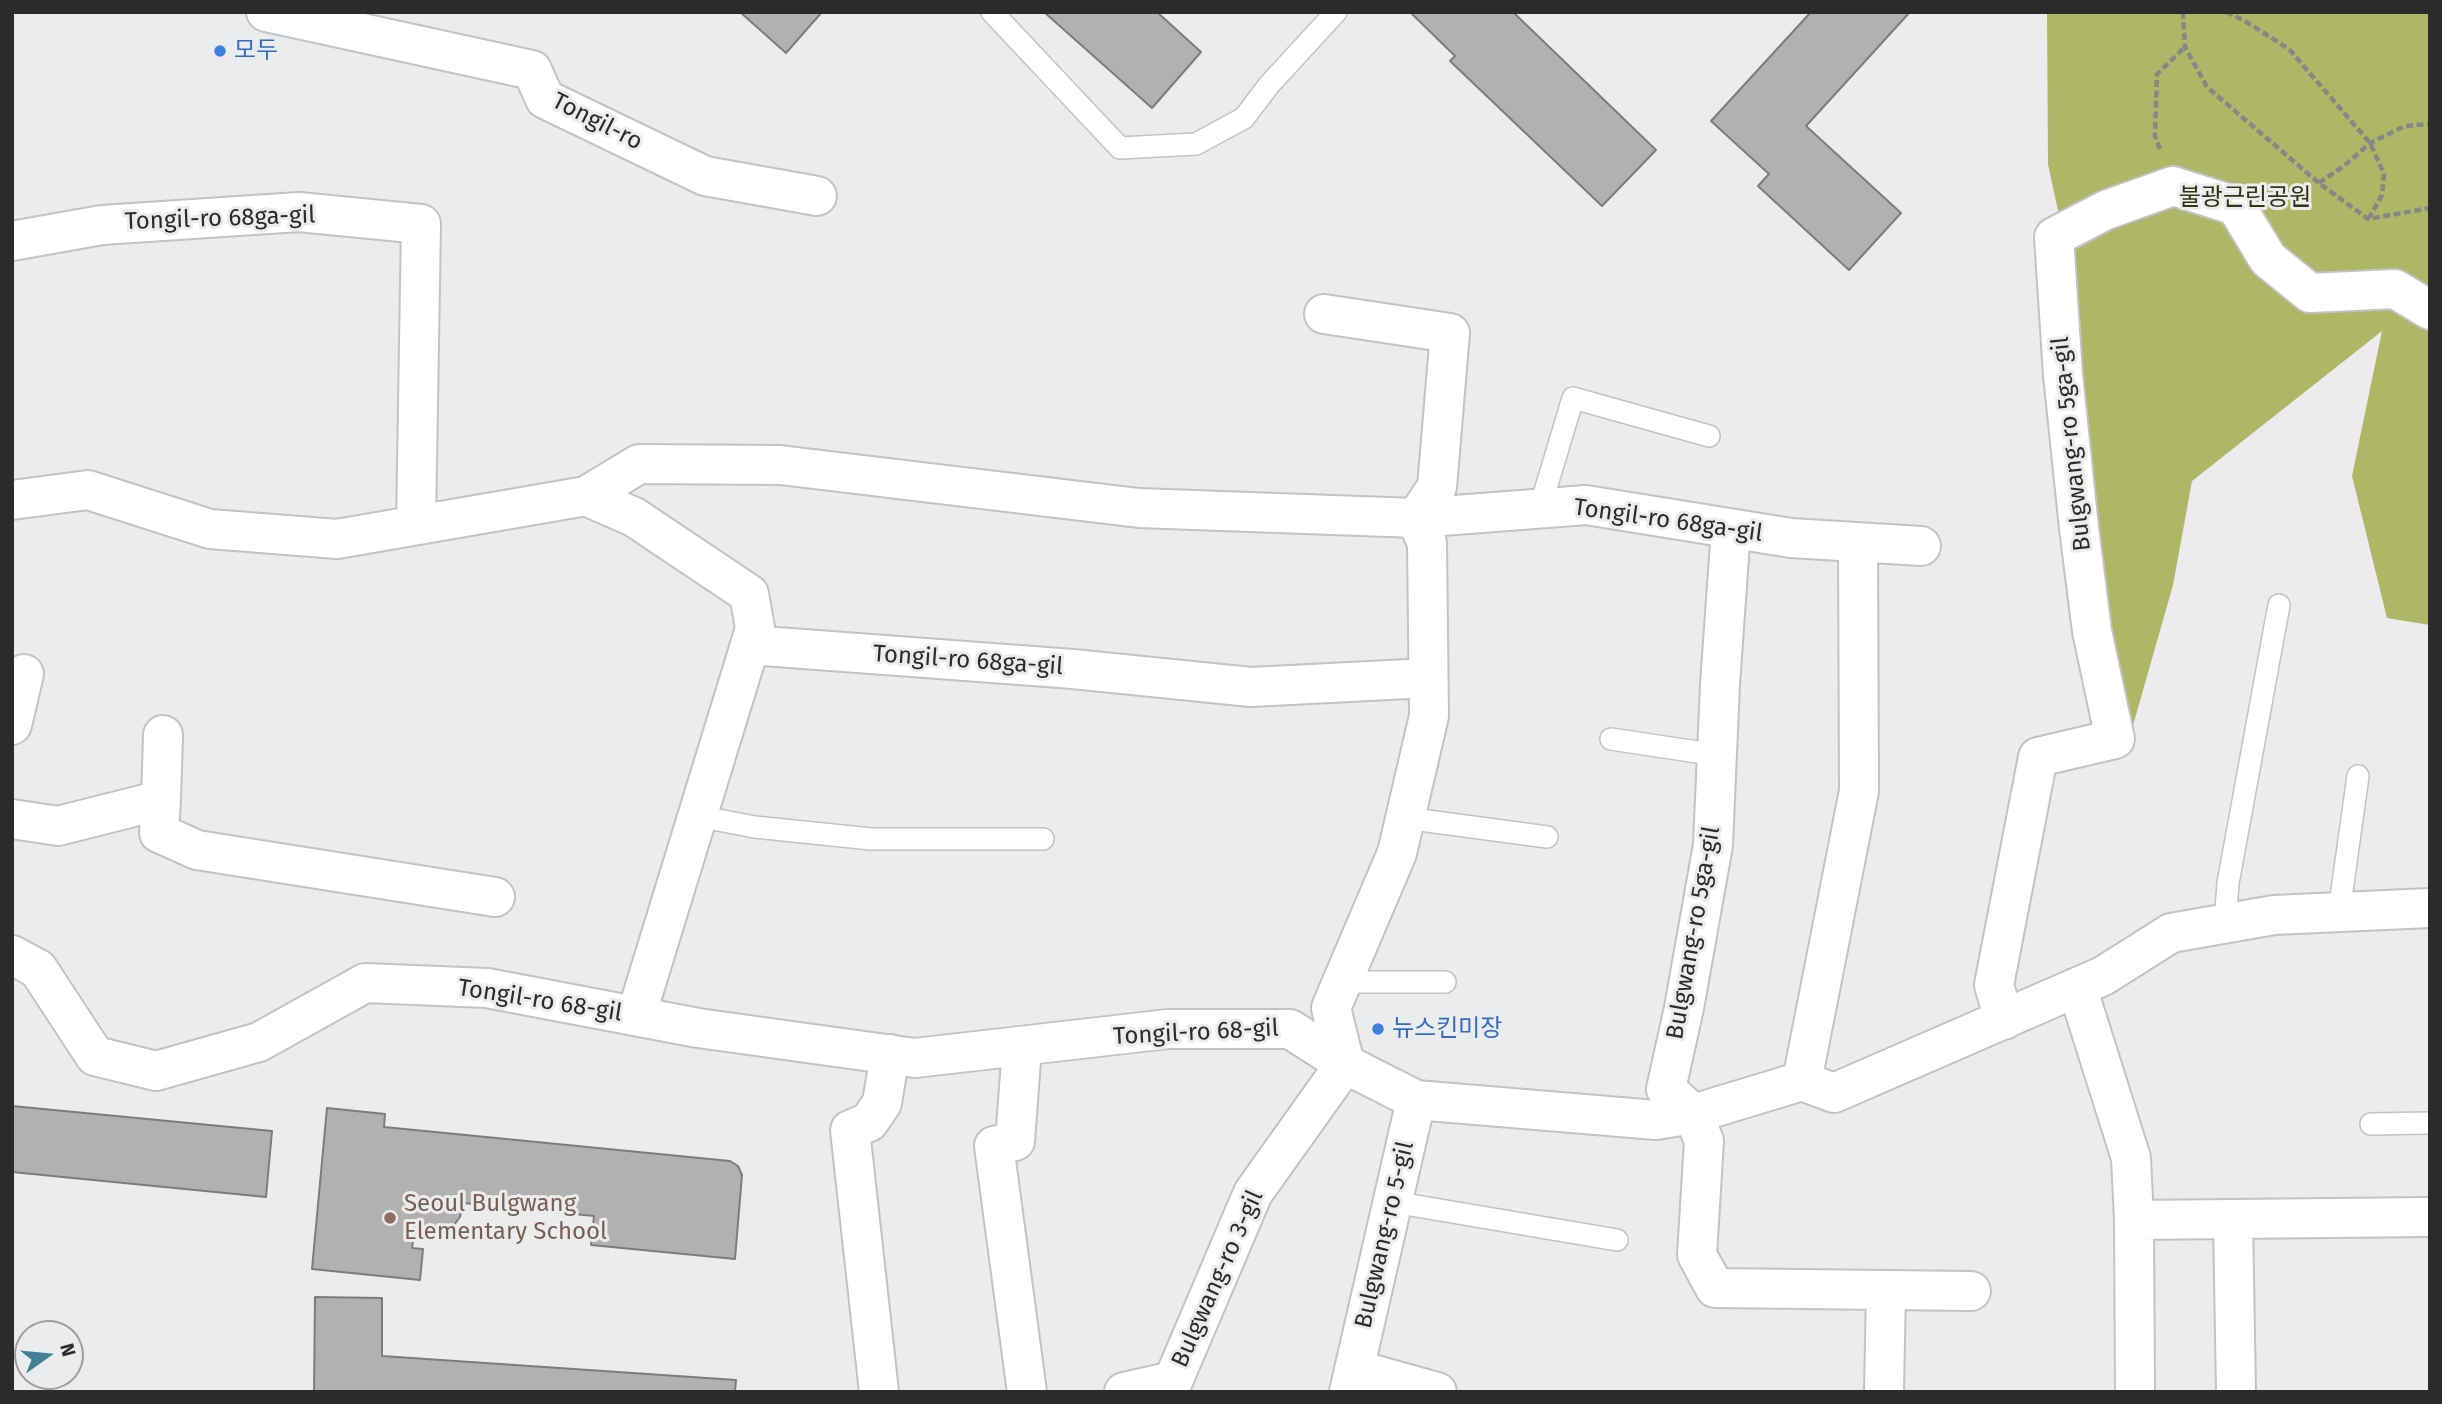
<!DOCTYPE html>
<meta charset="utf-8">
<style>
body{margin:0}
#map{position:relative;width:2442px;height:1404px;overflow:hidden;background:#eaeced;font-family:"Fira Sans",sans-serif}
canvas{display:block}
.frame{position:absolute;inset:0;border:14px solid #2a2b2b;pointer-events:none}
.north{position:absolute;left:14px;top:1320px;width:70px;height:70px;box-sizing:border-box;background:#eaeced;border:2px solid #9d9f9f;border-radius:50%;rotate:75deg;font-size:19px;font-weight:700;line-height:28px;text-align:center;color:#2a2b2b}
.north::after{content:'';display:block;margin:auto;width:24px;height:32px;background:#428195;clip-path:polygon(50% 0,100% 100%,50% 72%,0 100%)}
</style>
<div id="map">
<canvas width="2442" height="1404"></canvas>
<div class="frame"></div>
<div class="north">N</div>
</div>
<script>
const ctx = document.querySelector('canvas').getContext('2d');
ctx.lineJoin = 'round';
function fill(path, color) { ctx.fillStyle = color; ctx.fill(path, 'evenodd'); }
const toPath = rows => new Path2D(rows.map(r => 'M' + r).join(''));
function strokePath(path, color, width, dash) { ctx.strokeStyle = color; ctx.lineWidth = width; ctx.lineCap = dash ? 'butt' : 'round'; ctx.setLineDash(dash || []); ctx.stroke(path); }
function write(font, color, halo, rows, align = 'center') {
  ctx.font = font + ' "Fira Sans","Noto Sans KR",sans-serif'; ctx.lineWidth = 6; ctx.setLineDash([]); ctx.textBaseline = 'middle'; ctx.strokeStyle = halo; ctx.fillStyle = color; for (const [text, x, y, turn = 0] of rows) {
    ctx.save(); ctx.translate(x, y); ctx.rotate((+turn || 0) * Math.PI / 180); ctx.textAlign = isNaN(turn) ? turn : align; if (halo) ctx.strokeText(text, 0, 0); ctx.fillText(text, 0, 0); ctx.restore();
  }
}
const forest = toPath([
 [2047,12,2430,12,2430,625,2387,618,2352,476,2382,331,2192,481,2173,585,2130,736,2094,536,2075,290,2048,164]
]);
const building = toPath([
 [740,12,822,12,786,53,740,12],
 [1044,12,1157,12,1201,52,1152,108,1044,12],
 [1410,12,1513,12,1656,150,1602,206,1450,61,1455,56,1410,12],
 [1811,12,1910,12,1806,126,1901,213,1849,270,1758,186,1769,174,1711,121,1811,12],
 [12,1106,272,1131,266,1197,12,1172,12,1106],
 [327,1108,385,1114,384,1127,730,1161,738,1166,742,1175,735,1259,591,1245,594,1216,463,1203,460,1217,454,1225,446,1229,415,1228,412,1248,423,1249,420,1280,312,1269,327,1108],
 [315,1297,382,1298,382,1356,736,1380,735,1392,314,1392,315,1297]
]);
const path = toPath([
 [2183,12,2185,47,2207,87,2319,183,2368,219,2430,208],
 [2226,12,2245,21,2289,49,2370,143,2384,174,2382,195,2369,218],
 [2160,149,2155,136,2157,74,2185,47],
 [2319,183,2344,166,2370,143,2405,126,2430,124]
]);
const lane = toPath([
 [992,12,1120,148,1196,144,1244,118,1269,85,1336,12],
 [1540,508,1573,398,1709,436],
 [1611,739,1717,755],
 [697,816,755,827,871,839,1043,839],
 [1405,818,1547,837],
 [2339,912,2358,776],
 [2225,924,2228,883,2279,605],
 [1342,982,1445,982],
 [2371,1124,2430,1123],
 [1393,1202,1617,1240]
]);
const street = toPath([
 [266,12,532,70,545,99,705,176,817,196],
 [12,241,102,225,299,212,421,224,416,525],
 [1324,314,1450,333,1437,487,1416,518,1427,543,1429,716,1397,853,1331,1008,1345,1064],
 [586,496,634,517,749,594,755,628,750,645,1073,669,1251,687,1428,678],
 [12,500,88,490,210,529,337,539,586,496,639,464,780,465,1139,508,1416,518,1586,505,1791,538,1921,546],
 [1731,529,1720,684,1713,845,1684,1008,1666,1089,1693,1114,1704,1141,1697,1255,1715,1288,1971,1291],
 [12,725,24,674],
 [161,800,163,735],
 [12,819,58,826,161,800,159,833,197,850,495,897],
 [12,955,38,969,95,1056,156,1071,259,1042,365,983,487,988,698,1028,915,1058,1168,1029,1290,1029,1345,1064],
 [2077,987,2131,1158,2134,1220,2135,1392],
 [636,1016,750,645],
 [2004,1020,1994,985,2038,757,2115,739,2092,631,2079,528,2063,375,2054,237,2106,210,2173,186,2236,206,2268,259,2310,293,2395,289,2430,310],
 [1022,1047,1015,1141,994,1146,1027,1392],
 [1802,1081,1859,791,1858,542],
 [2233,1219,2236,1392],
 [2134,1220,2430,1217],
 [1354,1369,1437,1392],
 [879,1392,850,1130,869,1122,882,1103,890,1054],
 [1124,1392,1173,1381,1253,1193,1345,1064,1416,1100,1656,1120,1693,1114,1802,1081,1834,1093,2103,976,2171,933,2274,915,2430,908],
 [1349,1392,1416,1100],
 [1884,1392,1886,1290]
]);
const markers = [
 [220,51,7,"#3f7fe0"],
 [1378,1029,7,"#3f7fe0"],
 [390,1218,7,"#8d6e63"]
];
const shopNames = [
 ["모두",234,51],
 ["뉴스킨미장",1392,1029]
];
const streetNames = [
 ["Tongil-ro",597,122,27],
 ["Tongil-ro 68ga-gil",220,219,-2],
 ["Bulgwang-ro 5ga-gil",2072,444,-96],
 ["Tongil-ro 68ga-gil",1668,521,8],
 ["Tongil-ro 68ga-gil",968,661,4],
 ["Bulgwang-ro 5ga-gil",1694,933,-80],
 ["Tongil-ro 68-gil",540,1001,9],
 ["Tongil-ro 68-gil",1196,1033,-3],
 ["Bulgwang-ro 5-gil",1385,1235,-77],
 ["Bulgwang-ro 3-gil",1218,1279,-66]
];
const parkNames = [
 ["불광근린공원",2245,198]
];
const educationNames = [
 ["Seoul Bulgwang",404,1204],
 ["Elementary School",404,1232]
];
fill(forest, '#aeb765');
fill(building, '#b3b1b0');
strokePath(building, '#7e7c7b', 2);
strokePath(lane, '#c1c3c4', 24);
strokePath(street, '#c1c3c4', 42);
strokePath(path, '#868888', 4.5, [7, 3.5]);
strokePath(lane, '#fff', 21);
strokePath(street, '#fff', 38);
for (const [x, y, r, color] of markers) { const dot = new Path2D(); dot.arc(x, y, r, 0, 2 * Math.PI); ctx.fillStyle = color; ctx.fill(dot); strokePath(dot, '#eaeced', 2.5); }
write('24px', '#366cbe', '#eaeced', shopNames, 'left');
write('24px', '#2a2b2b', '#eaeced', streetNames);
write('24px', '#323511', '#eaeced', parkNames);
write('24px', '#785e54', '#eaeced', educationNames, 'left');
</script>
